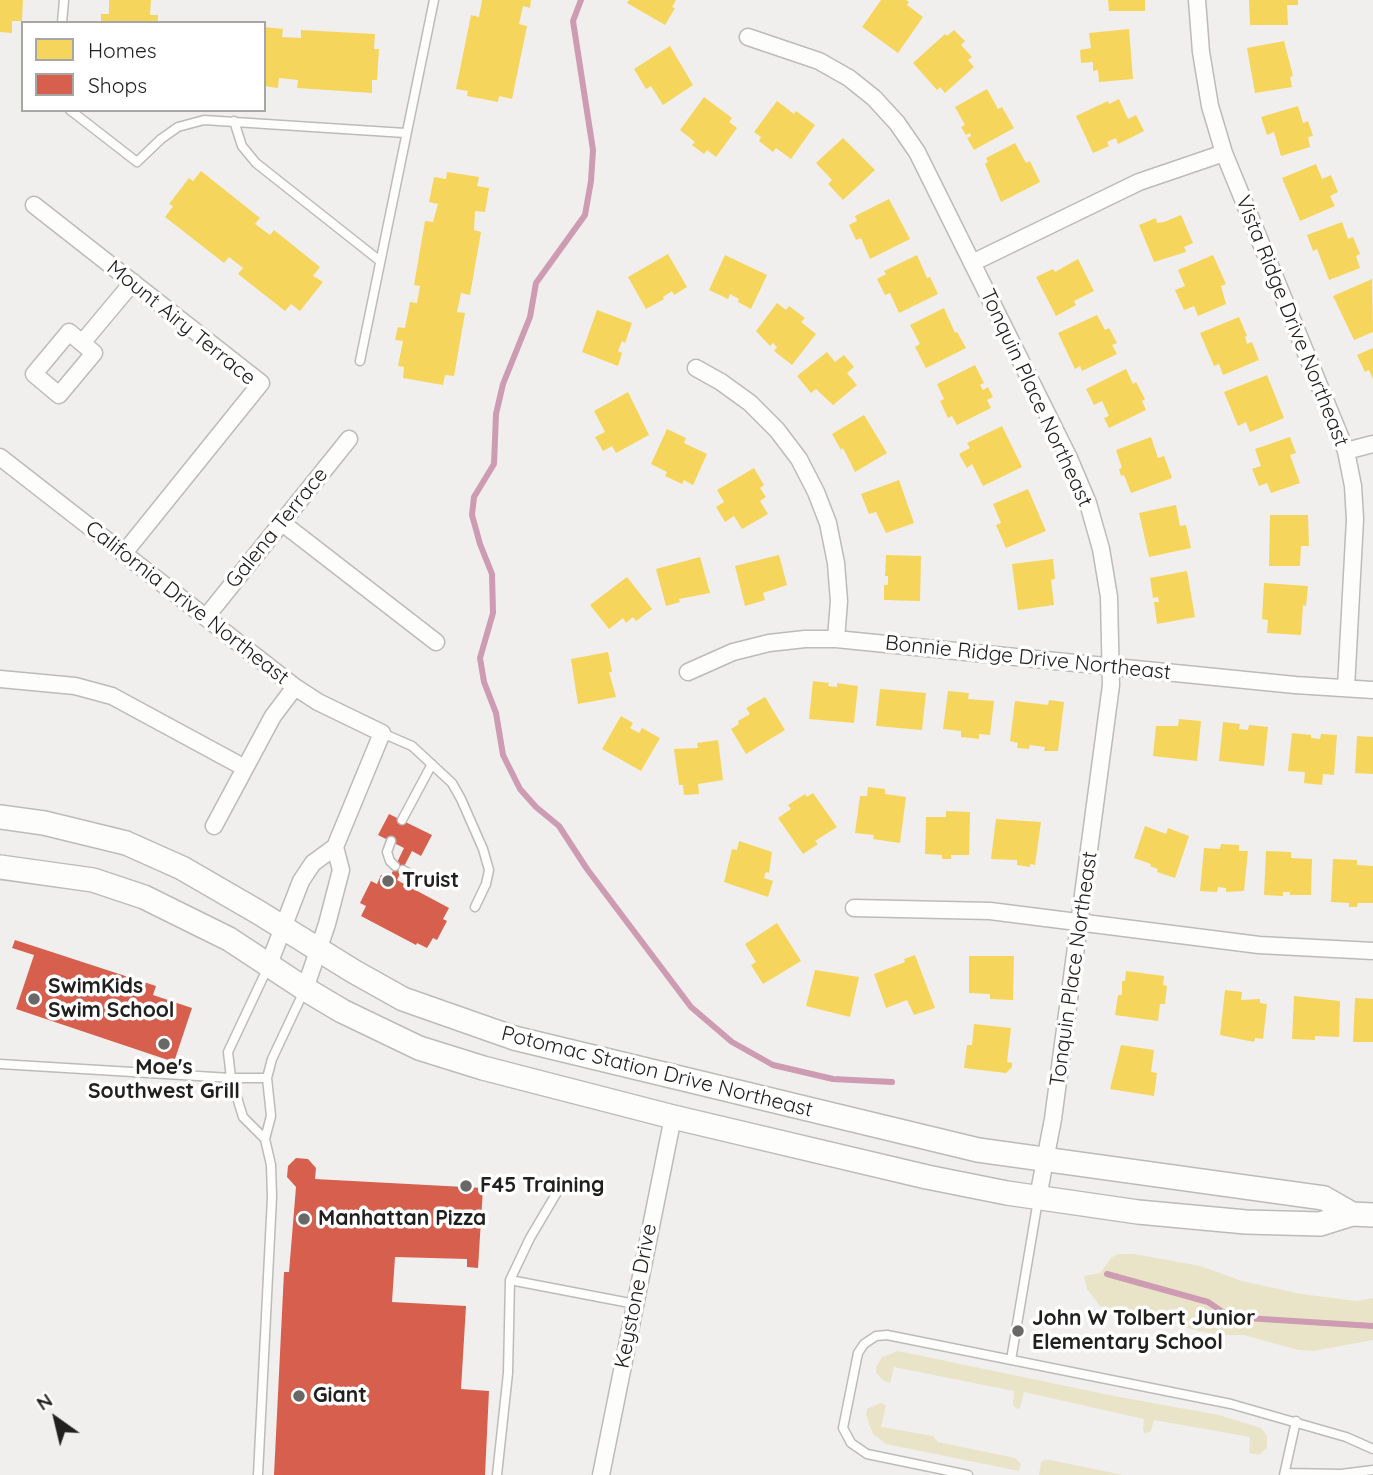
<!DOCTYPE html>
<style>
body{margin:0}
#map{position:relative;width:1373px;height:1475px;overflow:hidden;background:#f1efed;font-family:Quicksand,sans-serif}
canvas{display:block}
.legend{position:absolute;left:21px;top:21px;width:245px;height:91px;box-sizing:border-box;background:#fff;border:2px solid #a6a6a5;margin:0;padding:9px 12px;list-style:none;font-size:21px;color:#21201f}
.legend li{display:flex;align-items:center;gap:14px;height:35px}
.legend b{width:35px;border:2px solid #a6a6a5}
.north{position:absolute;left:21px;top:1384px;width:70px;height:70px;-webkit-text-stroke:5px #fff;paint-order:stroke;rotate:326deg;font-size:19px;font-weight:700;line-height:28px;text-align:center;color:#21201f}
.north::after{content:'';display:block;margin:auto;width:24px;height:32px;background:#21201f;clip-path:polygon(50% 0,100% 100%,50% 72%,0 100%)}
</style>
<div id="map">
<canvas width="1373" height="1475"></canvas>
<ul class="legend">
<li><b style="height:19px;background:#f6d55c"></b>Homes</li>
<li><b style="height:19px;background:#d6604d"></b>Shops</li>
</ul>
<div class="north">N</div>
</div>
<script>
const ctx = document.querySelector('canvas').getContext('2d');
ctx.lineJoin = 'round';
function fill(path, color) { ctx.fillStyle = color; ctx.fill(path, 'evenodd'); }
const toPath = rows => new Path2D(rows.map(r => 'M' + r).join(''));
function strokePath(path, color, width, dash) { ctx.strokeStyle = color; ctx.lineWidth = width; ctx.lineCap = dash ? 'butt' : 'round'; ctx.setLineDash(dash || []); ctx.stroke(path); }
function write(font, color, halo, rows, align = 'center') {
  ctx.font = font + ' Quicksand,sans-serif'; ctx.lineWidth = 7; ctx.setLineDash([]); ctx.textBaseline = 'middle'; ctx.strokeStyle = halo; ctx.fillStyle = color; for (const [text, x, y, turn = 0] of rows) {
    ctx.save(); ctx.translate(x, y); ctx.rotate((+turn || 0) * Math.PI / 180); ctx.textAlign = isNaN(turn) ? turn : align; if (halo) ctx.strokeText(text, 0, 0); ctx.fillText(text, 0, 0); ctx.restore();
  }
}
const green = toPath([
 [1119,1254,1134,1254,1200,1266,1242,1281,1301,1294,1357,1301,1373,1298,1373,1340,1313,1351,1298,1350,1244,1335,1215,1335,1100,1306,1087,1289,1084,1276,1100,1273,1112,1257],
 [898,1351,1114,1396,1219,1415,1261,1428,1267,1436,1267,1448,1259,1455,1249,1453,1250,1437,1154,1420,1151,1431,1145,1434,1143,1429,1144,1419,1024,1392,1020,1408,1017,1409,1013,1405,1014,1391,894,1367,890,1383,884,1381,876,1373,876,1367,882,1357],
 [880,1403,886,1405,881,1427,933,1436,938,1442,1015,1458,1021,1464,1019,1471,886,1444,873,1434,866,1415,867,1409],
 [1045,1460,1050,1460,1123,1475,1039,1475,1041,1462]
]);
const homes = toPath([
 [0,0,23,0,22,21,12,21,12,33,0,32],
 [109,0,151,0,150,15,158,15,158,23,101,23,101,14,109,14],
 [482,0,531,0,530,8,523,6,519,24,527,26,512,99,499,96,498,102,467,96,468,91,456,89,471,15,479,17],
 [629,0,676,0,672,7,675,8,665,25,627,3],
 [881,0,906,0,909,2,907,5,923,17,898,53,862,27],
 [1108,0,1145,0,1145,11,1109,11],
 [1249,0,1298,0,1298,5,1287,5,1288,25,1250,25],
 [264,27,283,29,282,37,301,38,301,30,375,34,374,49,379,49,377,80,372,80,372,93,297,88,298,80,279,78,278,88,264,86],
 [1129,29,1133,79,1099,82,1098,70,1093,71,1093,62,1081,63,1080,50,1091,48,1089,33],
 [954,30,965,41,961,45,972,57,968,60,974,67,945,93,940,87,937,90,913,63,945,34,947,36],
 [1284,41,1293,76,1290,77,1292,87,1255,93,1247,48],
 [670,46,693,85,663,105,651,86,646,89,634,69],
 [987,89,998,109,1002,107,1014,128,974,150,967,138,971,136,970,133,966,135,961,127,965,125,955,107],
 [704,97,732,118,729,122,737,128,716,157,707,150,704,154,692,145,695,142,680,130],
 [1119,99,1128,119,1136,115,1144,131,1118,144,1116,138,1107,142,1109,146,1093,153,1076,116,1108,101,1109,104],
 [777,101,794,114,796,111,815,125,791,159,776,148,773,152,759,141,761,137,754,132],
 [1298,106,1303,123,1308,121,1313,136,1308,137,1310,147,1281,156,1274,132,1267,135,1261,117],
 [843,138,875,170,843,200,828,184,832,180,816,163],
 [1015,143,1026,163,1030,161,1040,182,1001,202,985,164,988,162,986,158],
 [1316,164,1322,179,1331,175,1338,192,1330,196,1335,206,1300,221,1282,178],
 [201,171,260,218,255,224,270,235,274,230,320,267,313,276,323,282,300,311,291,304,285,311,238,274,243,268,229,257,224,263,165,217,173,206,169,204,189,178,193,181],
 [447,172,479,177,477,186,489,188,485,212,475,211,474,230,481,232,470,295,461,293,457,312,465,313,454,376,445,375,443,385,403,378,404,367,398,366,403,341,395,340,398,327,405,328,410,302,417,303,420,286,414,285,425,221,433,222,438,204,429,202,434,177,446,179],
 [889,199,910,239,870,259,861,238,856,240,849,225,857,221,855,216],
 [1181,215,1193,243,1184,247,1186,252,1154,262,1139,225,1156,218,1157,223,1164,222],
 [1342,222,1348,239,1353,237,1360,254,1356,256,1360,268,1329,280,1317,249,1313,251,1307,235],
 [668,254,687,287,674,295,672,291,663,297,664,299,646,309,628,277],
 [725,255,767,275,751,309,738,302,739,299,730,294,728,299,709,290],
 [917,255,927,278,930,277,938,294,899,313,890,293,885,295,877,279,886,274,884,271],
 [1213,255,1226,284,1221,286,1226,304,1198,316,1194,306,1184,310,1175,290,1185,286,1178,270],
 [1078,259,1094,291,1074,301,1076,305,1056,316,1036,277,1053,269,1055,272],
 [1372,279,1373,332,1354,340,1333,296],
 [777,303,786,310,789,306,805,318,801,322,816,334,792,365,774,351,777,347,773,343,770,346,756,331],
 [944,308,955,333,957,332,966,348,926,368,915,347,920,344,910,325],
 [597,310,632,323,625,343,622,341,618,351,622,353,618,366,582,352],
 [1097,315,1105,330,1109,328,1117,343,1112,345,1117,354,1082,371,1080,366,1075,369,1058,333],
 [1239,317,1247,336,1245,337,1247,344,1252,342,1259,360,1223,375,1219,364,1214,366,1200,333],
 [1373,348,1373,379,1369,370,1365,372,1357,355],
 [827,352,835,362,844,355,854,367,847,373,857,385,833,405,816,389,811,393,797,376],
 [975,365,984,383,980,385,983,390,988,387,993,397,987,400,991,408,957,425,952,416,948,418,940,401,944,399,937,384],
 [1126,369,1133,384,1136,382,1145,399,1142,401,1146,410,1109,428,1104,418,1109,416,1102,401,1094,405,1086,389],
 [1267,375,1284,418,1250,432,1246,422,1238,426,1224,392],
 [628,392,649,435,616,453,612,446,603,451,595,437,605,432,594,411],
 [864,415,887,453,855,472,843,448,841,450,832,434],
 [1002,426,1022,467,983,486,972,464,967,468,959,454,970,448,967,443],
 [667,429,686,438,684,443,707,454,693,485,684,480,682,484,665,476,667,472,651,464],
 [1151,437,1158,458,1164,456,1172,478,1131,493,1124,475,1121,476,1119,469,1122,468,1116,450],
 [1290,437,1296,453,1290,455,1300,483,1271,493,1267,483,1259,486,1252,469,1261,466,1255,449],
 [754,468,764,485,760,488,766,497,760,501,768,514,742,529,734,516,725,522,716,507,724,502,717,490],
 [899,480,914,523,886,533,876,512,869,514,861,494],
 [1028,489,1046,531,1006,548,996,525,1001,523,993,504],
 [1176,505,1180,526,1186,525,1191,548,1149,557,1139,513],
 [1270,515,1308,515,1309,546,1301,546,1300,566,1269,566],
 [779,555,787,585,763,593,765,600,745,606,735,566],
 [886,555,921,556,920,601,884,600,884,585,888,585,888,576,885,576],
 [700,557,710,593,679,599,680,602,666,606,656,569],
 [1053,559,1055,579,1051,580,1054,605,1018,610,1012,564],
 [1187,571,1195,617,1157,624,1154,602,1159,602,1158,597,1153,598,1150,578],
 [627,577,652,609,636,621,633,617,626,623,623,618,609,629,590,605],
 [1264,583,1308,586,1306,606,1303,605,1301,635,1267,633,1268,620,1262,619],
 [608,652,612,672,609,672,616,697,578,704,571,659],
 [813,681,829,683,828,686,837,687,837,683,858,686,854,723,809,719],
 [880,689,926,693,922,730,876,726],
 [948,691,969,693,968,699,994,701,990,735,979,734,979,739,961,737,961,731,943,729],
 [765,697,785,730,746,754,731,729,739,724,738,721,750,714,746,708],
 [1049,700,1064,702,1058,751,1044,751,1045,747,1030,745,1029,749,1017,748,1018,743,1010,741,1015,701,1048,705],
 [621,716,633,723,630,728,639,733,642,728,660,738,641,771,602,749],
 [1179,719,1201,721,1197,761,1153,756,1156,726,1178,726],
 [1223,722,1240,724,1239,729,1248,730,1249,725,1268,727,1264,766,1219,761],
 [1292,733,1311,735,1311,738,1320,739,1321,734,1337,735,1334,775,1323,774,1322,785,1304,783,1305,772,1288,771],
 [1357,736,1373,737,1373,774,1355,773],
 [718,740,723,780,698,784,699,794,684,795,683,785,679,785,674,749,698,748,697,743],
 [868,787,885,789,885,794,906,797,900,843,873,839,874,835,855,833,860,796,867,796],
 [813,793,837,827,815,841,818,844,803,854,778,818,791,809,788,805,805,794,807,797],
 [946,811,970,812,969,855,951,855,951,859,942,859,942,855,925,854,926,817,946,817],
 [996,819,1041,822,1035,865,1030,864,1030,867,1017,865,1017,860,991,859],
 [1145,826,1166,834,1168,828,1189,836,1175,878,1157,872,1158,869,1150,866,1151,864,1134,858],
 [739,841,772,852,769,873,766,872,764,878,773,881,768,897,724,882,732,849,737,850],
 [1221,844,1239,845,1239,851,1248,851,1244,891,1226,892,1226,888,1218,887,1217,892,1200,891,1204,848,1220,849],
 [1266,851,1291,852,1291,858,1312,859,1311,895,1290,895,1290,892,1283,892,1283,896,1264,895],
 [1333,859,1357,860,1357,865,1373,866,1373,903,1358,903,1357,907,1349,907,1349,903,1331,902],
 [777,923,801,961,763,984,751,965,756,962,745,944],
 [915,955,935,1008,914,1015,907,1000,886,1008,874,974,905,962,904,959],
 [969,956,1014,956,1013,1000,990,999,990,994,969,993],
 [815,970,859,977,850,1017,806,1006],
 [1126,971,1164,976,1163,985,1167,986,1165,1004,1160,1004,1158,1021,1115,1015,1118,995,1122,995,1122,981,1125,981],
 [1225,990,1242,992,1241,1000,1260,999,1260,1003,1267,1004,1263,1039,1255,1038,1254,1042,1220,1035],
 [1294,996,1340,1001,1339,1037,1315,1036,1315,1040,1292,1039],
 [1355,998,1373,999,1373,1042,1353,1042],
 [974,1024,1011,1028,1007,1062,1012,1063,1012,1067,1006,1073,964,1068,967,1045,972,1045],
 [1121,1045,1154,1050,1151,1072,1157,1073,1154,1096,1110,1089]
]);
const shops = toPath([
 [389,814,432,835,421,856,412,851,397,880,404,884,403,887,407,889,408,886,449,908,443,919,447,921,437,940,433,938,427,948,417,943,416,945,361,916,366,906,360,903,371,881,377,884,381,875,390,877,404,848,378,835],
 [15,940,156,986,153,995,192,1008,174,1062,16,1009,34,955,12,948],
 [296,1158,308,1159,316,1168,315,1179,483,1188,478,1268,467,1267,467,1259,395,1257,392,1302,466,1306,461,1389,489,1391,485,1475,274,1475,284,1272,289,1272,296,1187,287,1177,288,1166]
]);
const stream = toPath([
 [581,0,573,21,593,150,591,181,585,215,536,283,530,317,503,384,496,414,494,464,474,497,472,515,480,544,492,574,493,613,480,658,484,682,496,713,503,755,520,789,536,807,559,826,587,869,691,1007,732,1042,773,1065,833,1079,892,1082],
 [1107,1274,1208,1302,1230,1317,1373,1326]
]);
const lane = toPath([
 [62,23,64,0],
 [70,110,137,162,161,139,178,127,204,120,405,133],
 [234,121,242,146,256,163,380,261],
 [360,361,434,0],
 [382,733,412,746,452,783,461,799,483,849,489,870,486,884,475,907],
 [402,820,432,764],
 [391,841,387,852,390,861,395,866],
 [403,870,420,879],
 [0,1064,231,1078,267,1078],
 [265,1139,243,1117,231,1078,228,1052,268,967],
 [510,1280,635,1304],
 [1011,1360,1038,1200],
 [1285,1473,1341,1474,1373,1470],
 [258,1475,272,1197,271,1165,265,1139,271,1116,267,1078,272,1059,304,991],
 [497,1475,508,1373,510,1280,530,1238,559,1189],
 [968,1475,867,1454,851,1443,843,1428,858,1353,864,1344,876,1336,887,1335,1231,1404,1346,1437,1373,1449],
 [1284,1475,1296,1421]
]);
const street = toPath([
 [1197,0,1201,52,1210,106,1224,153,1346,451,1353,486,1355,519,1346,688],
 [748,37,819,61,849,78,874,98,897,123,917,152,1069,458,1088,503,1101,549,1109,597,1111,685,1053,1119,1038,1197],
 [34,205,261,383,124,553],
 [972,263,1139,182,1224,153],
 [69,332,94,353,59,395,34,374,69,332],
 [82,343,133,282],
 [696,368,721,382,750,403,777,430,799,459,816,492,828,523,836,563,839,601,836,639],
 [1346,451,1373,444],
 [0,457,295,687,318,702,382,733,335,847],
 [281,522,436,642],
 [206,617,349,439],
 [688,672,733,652,769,643,805,639,836,639,1295,685,1373,690],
 [0,679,75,686,112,696,245,768],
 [214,826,273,716,295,687],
 [854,908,990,911,1259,945,1373,951],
 [269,964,301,881,313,863,335,847,341,870,327,924,305,989],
 [601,1475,673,1117]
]);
const secondary = toPath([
 [0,817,44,823,126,843,182,868,258,912,353,971,403,999,514,1038,978,1150,1324,1198,1352,1214],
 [0,867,93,880,144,897,229,939,305,989,342,1011,419,1048,483,1068,673,1117,927,1177,1007,1193,1138,1212,1246,1222,1320,1224,1352,1214,1373,1215]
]);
const markers = [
 [388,881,7,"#6a6867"],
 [34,999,7,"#6a6867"],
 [164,1044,7,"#6a6867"],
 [466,1186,7,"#6a6867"],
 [304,1219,7,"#6a6867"],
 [1018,1331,7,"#6a6867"],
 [299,1396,7,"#6a6867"]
];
const streetNames = [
 ["Vista Ridge Drive Northeast",1292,321,68],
 ["Mount Airy Terrace",181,323,39],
 ["Tonquin Place Northeast",1036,398,65],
 ["Galena Terrace",277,528,-51],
 ["California Drive Northeast",187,603,38],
 ["Bonnie Ridge Drive Northeast",1028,658,6],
 ["Tonquin Place Northeast",1074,969,-82],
 ["Potomac Station Drive Northeast",657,1072,14],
 ["Keystone Drive",636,1296,-79]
];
const poiNames = [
 ["Truist",402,881],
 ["SwimKids",48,987],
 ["Swim School",48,1011],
 ["Moe's",164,1068,"center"],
 ["Southwest Grill",164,1092,"center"],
 ["F45 Training",480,1186],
 ["Manhattan Pizza",318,1219],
 ["John W Tolbert Junior",1032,1319],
 ["Elementary School",1032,1343],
 ["Giant",313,1396]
];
fill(green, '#e9e3c8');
fill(homes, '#f6d55c');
fill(shops, '#d6604d');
strokePath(stream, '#cd9bb2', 6);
strokePath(lane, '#bcbbb9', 11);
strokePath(street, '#bcbbb9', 19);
strokePath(secondary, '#bcbbb9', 26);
strokePath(lane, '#fdfdfc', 8);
strokePath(street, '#fdfdfc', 16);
strokePath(secondary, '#fdfdfc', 23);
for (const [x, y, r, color] of markers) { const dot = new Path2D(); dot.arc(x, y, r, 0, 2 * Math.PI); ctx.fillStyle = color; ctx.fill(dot); strokePath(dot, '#fff', 2.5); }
write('21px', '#21201f', '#fff', streetNames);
write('bold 21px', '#21201f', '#fff', poiNames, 'left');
</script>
